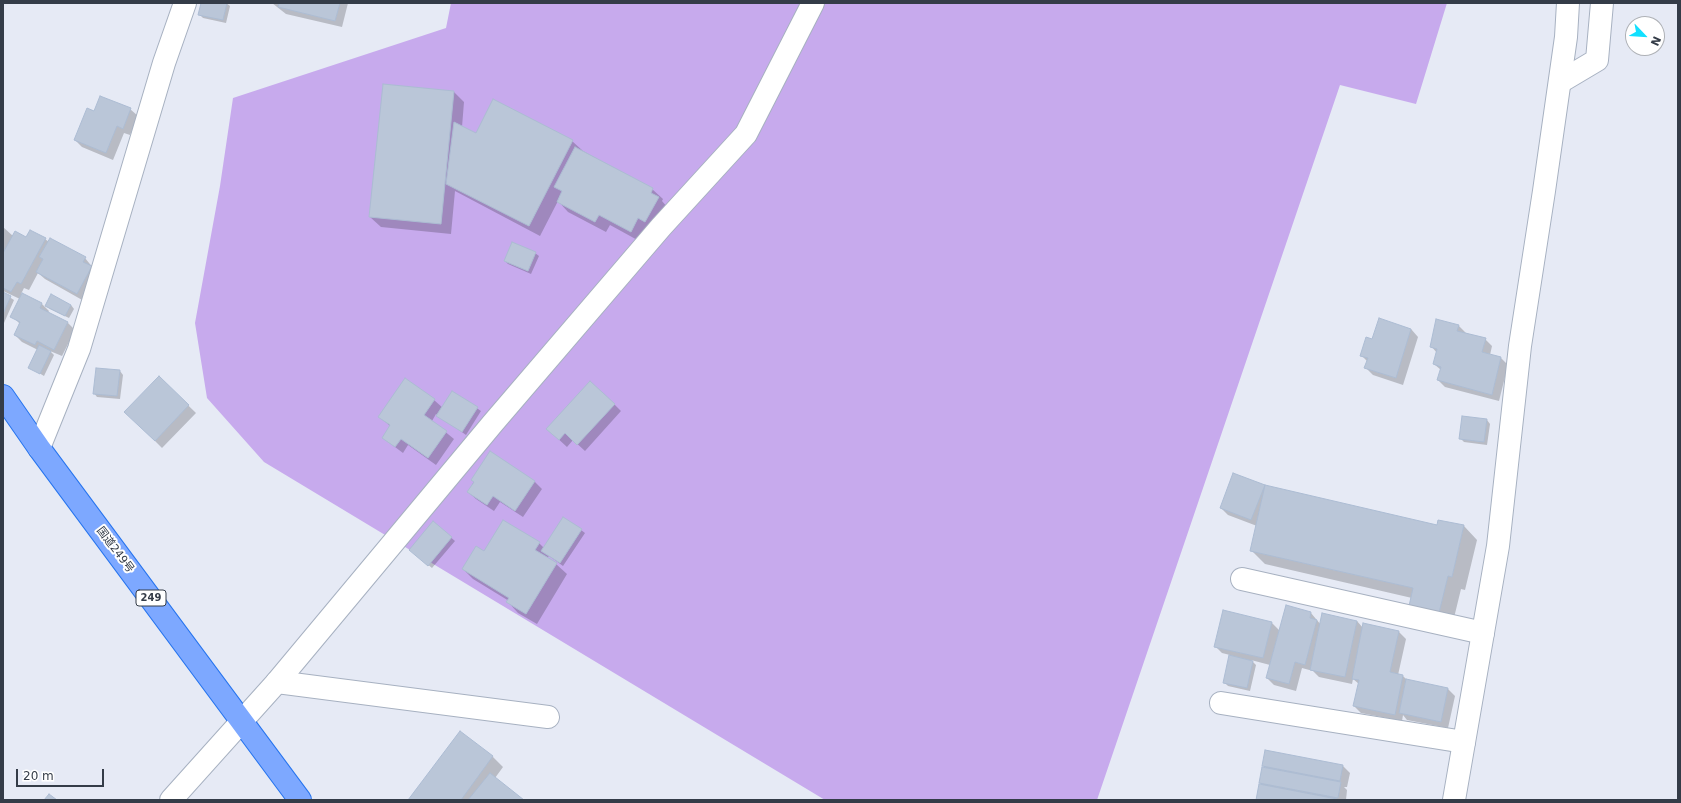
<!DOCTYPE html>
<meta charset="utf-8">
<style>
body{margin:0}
#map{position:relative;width:1681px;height:803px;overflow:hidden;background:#e6eaf5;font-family:"DejaVu Sans",sans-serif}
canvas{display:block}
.frame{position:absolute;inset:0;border:4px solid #343c48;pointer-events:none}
.north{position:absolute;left:1625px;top:16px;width:40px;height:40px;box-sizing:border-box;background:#fff;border:1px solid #aeb1b6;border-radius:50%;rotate:115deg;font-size:11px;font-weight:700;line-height:16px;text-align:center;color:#343c48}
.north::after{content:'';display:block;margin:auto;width:14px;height:18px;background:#12e0ff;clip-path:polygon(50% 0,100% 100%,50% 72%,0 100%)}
.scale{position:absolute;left:16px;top:769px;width:88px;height:18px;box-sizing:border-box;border:2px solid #343c48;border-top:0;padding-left:5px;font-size:12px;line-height:14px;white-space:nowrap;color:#343c48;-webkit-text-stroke:3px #fff;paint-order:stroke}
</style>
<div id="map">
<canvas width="1681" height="803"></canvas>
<div class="frame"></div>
<div class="north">N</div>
<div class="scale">20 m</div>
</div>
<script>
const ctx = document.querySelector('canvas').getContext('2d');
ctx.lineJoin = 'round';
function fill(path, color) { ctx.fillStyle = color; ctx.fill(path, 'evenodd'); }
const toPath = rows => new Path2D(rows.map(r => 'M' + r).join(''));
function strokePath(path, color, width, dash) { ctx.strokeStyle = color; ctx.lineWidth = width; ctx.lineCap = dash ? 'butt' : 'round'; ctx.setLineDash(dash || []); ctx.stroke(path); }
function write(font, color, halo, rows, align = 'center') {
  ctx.font = font + ' "DejaVu Sans","Noto Sans JP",sans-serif'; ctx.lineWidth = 4; ctx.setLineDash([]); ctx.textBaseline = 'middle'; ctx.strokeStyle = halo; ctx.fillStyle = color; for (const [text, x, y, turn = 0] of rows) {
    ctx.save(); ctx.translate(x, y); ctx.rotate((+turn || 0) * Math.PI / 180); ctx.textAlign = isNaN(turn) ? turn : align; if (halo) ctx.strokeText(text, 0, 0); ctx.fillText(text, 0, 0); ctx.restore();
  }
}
const green = toPath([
 [451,3,1447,3,1416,104,1340,85,1097,800,825,800,264,462,207,398,195,323,220,186,233,98,446,28]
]);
const shadow = toPath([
 [202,3,226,3,230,6,226,23,203,18,199,14],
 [272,3,348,3,342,27,286,14],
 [454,92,464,102,462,127,476,135,572,141,583,151,652,189,663,199,662,201,668,208,641,242,610,225,606,232,568,212,558,201,540,236,455,191,451,234,381,227,370,217],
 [130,109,138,116,130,135,124,133,113,160,82,147,75,140,95,112],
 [3,227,13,236,45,239,49,242,85,258,98,274,84,301,45,279,38,273,29,290,24,288,21,294,42,304,49,311,48,313,68,323,75,330,62,356,50,351,54,355,44,376,29,367,38,350,22,342,15,335,20,324,12,316,20,299,3,291],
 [535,253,539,256,531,274,508,264,505,261],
 [3,293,14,300,4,323,3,323],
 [46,305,71,305,74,309,69,318,50,309],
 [1437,321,1459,326,1466,333,1485,339,1492,346,1490,355,1501,358,1508,365,1499,401,1445,387,1438,380,1441,370,1434,364,1437,353,1431,346],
 [1411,329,1418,337,1403,385,1373,375,1366,368,1368,362,1362,356,1373,340],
 [120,371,123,375,120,399,97,397,94,393],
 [159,377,196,413,162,448,126,412],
 [453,392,481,411,466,435,436,414,432,421,454,439,436,465,408,445,403,453,383,438,391,427,380,417,434,400,443,408],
 [614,404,621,411,585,451,573,440,567,447,555,436],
 [1463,417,1487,420,1490,424,1487,445,1464,442,1460,438],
 [490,452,535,482,542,489,523,517,500,502,494,511,476,499,468,492],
 [1264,486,1266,487,1437,526,1439,521,1464,526,1477,540,1465,590,1461,589,1452,626,1412,598,1265,564,1251,550,1257,526,1228,515,1221,508],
 [503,521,539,543,544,548,581,530,585,533,563,566,549,556,547,558,556,564,567,574,537,624,518,613,508,602,509,601,473,579,463,569,484,552],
 [433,522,455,541,432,568,414,553],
 [1286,606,1311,613,1321,625,1357,621,1363,628,1364,625,1399,632,1406,639,1398,675,1403,676,1407,680,1448,689,1455,696,1448,728,1407,720,1403,715,1402,721,1361,713,1354,706,1359,684,1353,679,1352,684,1319,677,1313,671,1302,668,1296,691,1274,685,1267,678,1270,665,1251,660,1256,665,1250,691,1228,686,1224,682,1230,655,1222,653,1215,646,1271,622,1280,631],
 [460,732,493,757,503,767,495,778,522,800,409,800],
 [1266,751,1343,766,1350,773,1347,787,1344,787,1347,790,1346,800,1257,800,1263,786,1260,783,1267,769,1263,765]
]);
const building = toPath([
 [201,3,227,3,223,20,198,15,201,3],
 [275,3,340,3,335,21,278,7,279,4,275,3],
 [383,84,454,91,441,224,369,217,383,84],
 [100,96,131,108,123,129,117,126,106,153,74,140,87,108,94,111,100,96],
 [493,99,573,140,529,226,446,184,454,122,476,133,493,99],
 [575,147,653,188,651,193,659,197,645,222,638,218,631,232,599,215,595,222,557,202,562,191,554,187,575,147],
 [30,230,46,238,21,284,17,282,11,292,3,288,3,253,15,231,26,237,30,230],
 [50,238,86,257,83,262,92,266,77,294,36,272,43,259,39,257,50,238],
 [512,242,536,252,528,271,504,261,512,242],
 [3,292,11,296,3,314,3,292],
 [22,293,42,303,40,308,68,322,54,350,37,341,35,345,14,335,20,322,10,317,22,293],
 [51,294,71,305,65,316,45,306,51,294],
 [1379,318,1411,329,1396,378,1364,368,1368,358,1360,356,1366,337,1372,339,1379,318],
 [1436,319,1459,325,1457,331,1486,338,1482,352,1501,357,1492,395,1437,380,1441,367,1433,364,1437,349,1430,347,1436,319],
 [39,345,51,351,40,374,28,368,39,345],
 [96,368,120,370,117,396,93,394,96,368],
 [159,376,189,405,155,441,124,412,159,376],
 [405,378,435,399,424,415,447,431,428,458,401,439,395,447,382,438,390,425,378,417,405,378],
 [590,381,615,404,577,445,565,433,559,440,546,429,590,381],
 [452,391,478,407,462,432,436,416,452,391],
 [1462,416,1487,419,1484,442,1459,439,1462,416],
 [490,451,535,481,515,511,493,496,487,505,467,492,474,482,471,480,490,451],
 [1233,473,1265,485,1251,520,1220,508,1233,473],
 [1265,485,1437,525,1438,520,1464,525,1452,577,1448,576,1439,613,1409,606,1413,588,1250,551,1265,485],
 [563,517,582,529,560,563,541,551,563,517],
 [503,520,540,542,535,550,557,563,526,614,506,602,509,598,462,569,476,546,484,551,503,520],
 [433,521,452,537,428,566,409,550,433,521],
 [1286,605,1311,612,1310,618,1317,620,1305,665,1295,662,1289,684,1266,678,1286,605],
 [1223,610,1272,622,1263,658,1214,647,1223,610],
 [1322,613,1357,621,1345,677,1310,670,1322,613],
 [1363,623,1399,631,1390,672,1403,675,1395,715,1353,706,1359,680,1352,679,1363,623],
 [1229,655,1253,661,1247,688,1223,683,1229,655],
 [1406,679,1448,688,1441,722,1399,713,1406,679],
 [460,731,493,756,461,800,408,800,460,731],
 [1265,750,1343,765,1340,781,1262,766,1265,750],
 [1262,767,1341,782,1338,798,1259,783,1262,767],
 [490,773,524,800,468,800,490,773],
 [1259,784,1337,799,1337,800,1256,800,1259,784],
 [49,794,57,800,44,800,49,794]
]);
const minor = toPath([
 [1560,82,1597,60,1602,3],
 [1242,579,1483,633],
 [277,682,548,717],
 [1221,703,1464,742]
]);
const tertiary = toPath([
 [39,448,79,349,164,63,185,3],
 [171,800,277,682,493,423,661,227,746,134,813,3],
 [1454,800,1498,546,1520,346,1544,191,1566,37,1568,3]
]);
const trunk = toPath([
 [3,396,39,448,300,800]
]);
const shields = [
 [151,598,30]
];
const shieldNames = [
 ["249",151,598]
];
const streetNames = [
 ["国道249号",115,550,53]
];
fill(green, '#c7aaed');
fill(shadow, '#0003');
fill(building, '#bac6d8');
strokePath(building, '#acbcd3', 1);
strokePath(minor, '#a7b1c1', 24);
strokePath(tertiary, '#a7b1c1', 24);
strokePath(trunk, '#2674ee', 24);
strokePath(minor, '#fff', 22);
strokePath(tertiary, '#fff', 22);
strokePath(trunk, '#7da8ff', 22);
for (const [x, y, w] of shields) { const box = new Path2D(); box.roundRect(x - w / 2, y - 8, w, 16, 3); ctx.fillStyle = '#fff'; ctx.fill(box); strokePath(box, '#343c48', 1); }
write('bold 10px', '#343c48', null, shieldNames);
write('11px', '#343c48', '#fff', streetNames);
</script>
